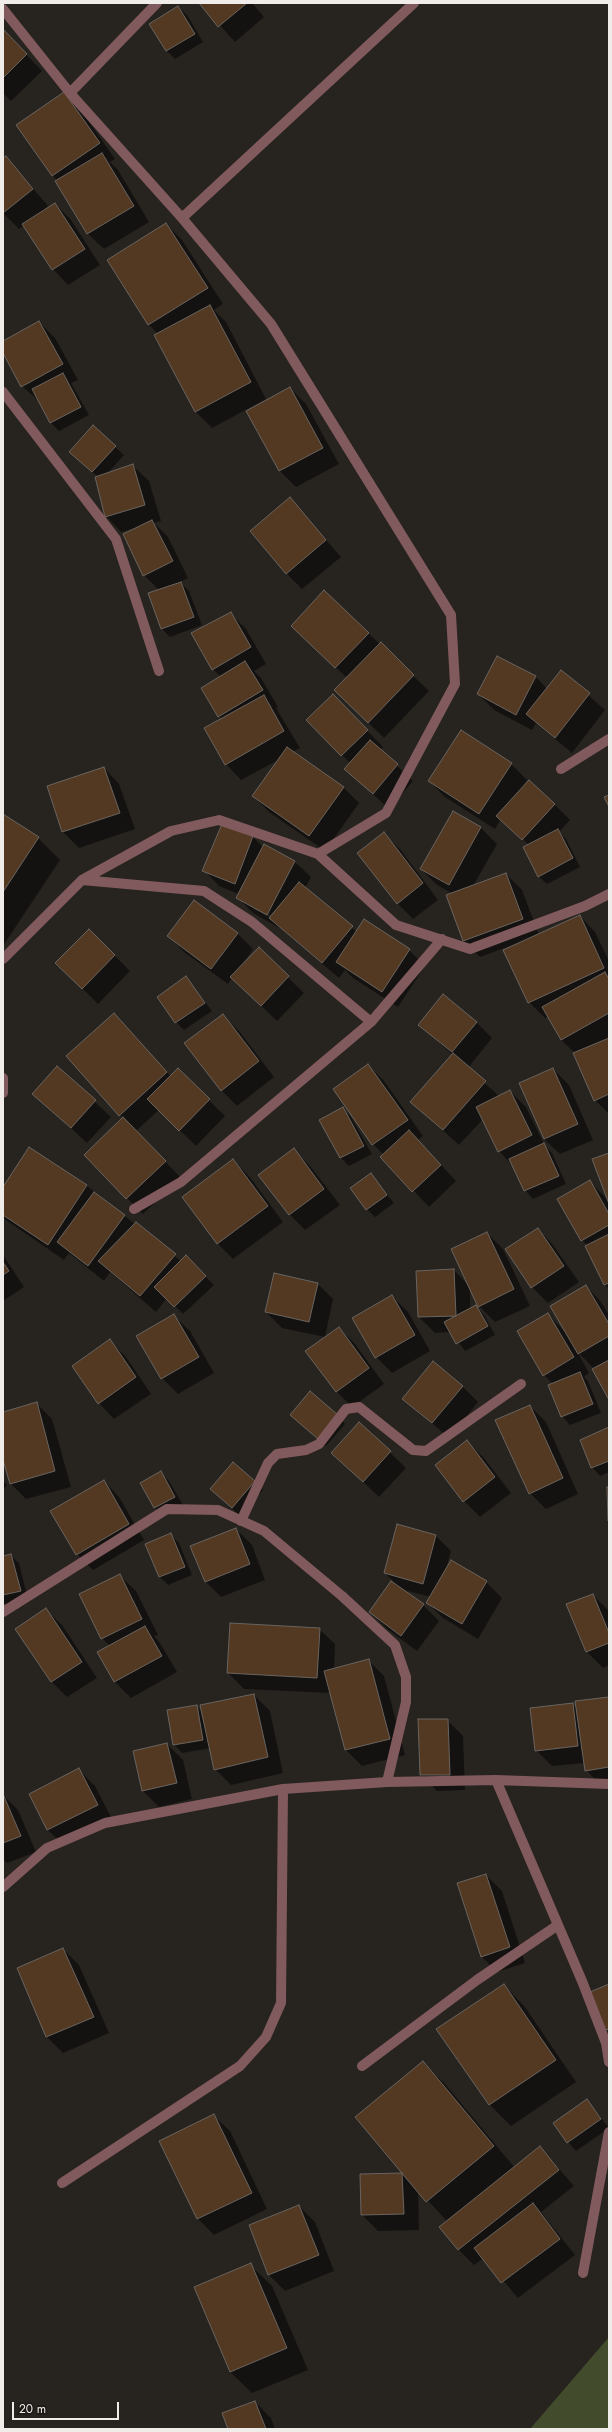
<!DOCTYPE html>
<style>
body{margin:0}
#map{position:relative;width:612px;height:2432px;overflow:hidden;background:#27231f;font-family:Jost,sans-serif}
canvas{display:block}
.frame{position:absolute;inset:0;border:4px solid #efecea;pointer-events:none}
.scale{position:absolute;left:12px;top:2402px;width:107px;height:18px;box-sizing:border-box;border:2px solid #efecea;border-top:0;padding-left:5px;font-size:12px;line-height:14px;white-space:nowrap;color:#efecea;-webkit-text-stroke:3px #1d1916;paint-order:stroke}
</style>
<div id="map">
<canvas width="612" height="2432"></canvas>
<div class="frame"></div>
<div class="scale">20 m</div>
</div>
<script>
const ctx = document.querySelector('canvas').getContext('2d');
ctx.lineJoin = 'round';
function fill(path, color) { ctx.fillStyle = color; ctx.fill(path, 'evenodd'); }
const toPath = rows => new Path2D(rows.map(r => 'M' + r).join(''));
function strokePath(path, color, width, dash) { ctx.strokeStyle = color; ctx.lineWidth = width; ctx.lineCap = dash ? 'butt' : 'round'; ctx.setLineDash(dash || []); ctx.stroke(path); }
const forest = toPath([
 [609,2337,609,2429,530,2429]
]);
const shadow = toPath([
 [200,3,252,3,264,17,235,42],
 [178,7,187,15,203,42,175,59,167,51,150,24],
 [3,30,42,71,11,101,3,93],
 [64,93,80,109,115,159,110,162,118,170,149,222,104,249,88,234,58,181,52,175],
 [6,157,48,206,42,212,55,204,71,220,100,265,68,285,53,269,24,225,19,229,3,213,3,159],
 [166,224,182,240,223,304,214,310,226,322,266,399,212,428,196,412,155,335,158,334,149,325,108,261],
 [39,322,55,338,78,380,71,383,89,415,59,431,51,423,39,401,22,386,3,351,3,342],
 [290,388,306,404,339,464,296,487,280,471,247,412],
 [93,427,124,455,107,474,133,466,149,481,161,521,154,523,168,537,188,578,180,582,189,591,202,625,170,637,162,629,159,590,144,575,136,528,121,532,106,516,98,477,79,460],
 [290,499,341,557,302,589,286,573],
 [230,613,246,629,266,664,254,671,261,678,278,707,276,708,300,748,292,752,343,787,359,803,325,851,269,812,253,796,280,759,241,780,226,764,222,719,219,716,221,677,213,669],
 [368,633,429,691,384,738,335,690,347,678,308,641],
 [498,657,536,677,547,689,561,671,605,710,572,753,536,723,532,730,494,710,478,694],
 [349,712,383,747,380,750,413,781,389,809,346,769,351,764,307,720],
 [511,764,527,780,523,787,554,804,570,820,559,832,566,839,580,867,547,884,538,876,529,845,501,819,495,829,445,797,429,781],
 [104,768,119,784,135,829,79,848,63,832,48,787],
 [453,813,481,828,497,844,473,886,506,874,522,890,539,935,580,916,595,932,609,961,609,1114,595,1100,575,1053,561,1040,548,1017,545,1018,529,1002,515,944,480,957,464,941,447,896,453,894,437,885,421,869],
 [3,815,38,838,60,860,3,946],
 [222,825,253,837,263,847,264,846,295,862,311,877,305,888,357,932,365,921,409,950,425,966,398,1007,353,978,345,970,339,978,281,929,253,913,237,897,238,894,219,886,204,870],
 [254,907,272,916,271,918,254,909],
 [384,834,400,849,438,900,413,919,397,903],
 [89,930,130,971,98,1004,57,963],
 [237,933,253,949,242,965,259,949,304,993,277,1021,232,978,228,984,184,952,169,936],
 [186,978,212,1011,184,1030,176,1022],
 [223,1016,239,1031,274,1077,237,1106,221,1090],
 [476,1022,492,1038,468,1068,499,1096,510,1091,526,1107,545,1146,552,1153,566,1184,533,1199,525,1190,513,1166,499,1151,483,1119,459,1145,412,1102,453,1055,419,1024],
 [130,1031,171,1077,178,1070,225,1116,196,1146,159,1110,136,1131,181,1178,143,1214,127,1198,123,1118,120,1115],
 [368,1065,384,1081,423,1136,418,1140,456,1181,429,1207,382,1157,384,1155,373,1144],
 [57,1067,111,1117,87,1143,34,1094],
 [553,1069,569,1085,593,1140,560,1154,544,1139],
 [343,1109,351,1117,372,1154,349,1166,341,1158,321,1121],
 [294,1150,310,1166,340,1205,305,1230,289,1214],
 [609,1154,609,1289,605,1285,588,1246,582,1240,590,1182,608,1200],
 [233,1160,249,1176,283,1222,233,1259,217,1243],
 [370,1174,394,1203,375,1217,367,1209],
 [86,1185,181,1261,186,1257,214,1285,183,1314,167,1298,156,1312,110,1272,104,1281,69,1253,64,1260,3,1218,3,1189],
 [538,1229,553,1245,579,1282,548,1303,532,1287],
 [487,1233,503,1249,530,1306,495,1322,479,1306,470,1287,470,1309,476,1306,484,1315,495,1335,465,1351,451,1332,435,1333,419,1317,454,1270,468,1285],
 [3,1255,24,1287,3,1301],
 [318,1284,333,1299,325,1337,282,1328,266,1312],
 [586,1286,601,1302,609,1315,609,1398,594,1369,577,1351,589,1373,584,1377,588,1381,601,1413,570,1425,562,1416,553,1384,544,1375,548,1314,566,1333],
 [392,1296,408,1312,430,1351,392,1373,376,1357],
 [174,1316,190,1331,214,1373,178,1394,162,1378],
 [339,1328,355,1344,384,1384,352,1407,336,1391],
 [110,1341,126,1357,151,1394,114,1419,99,1403],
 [462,1386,478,1402,449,1438,404,1399],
 [36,1403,52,1419,71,1487,26,1499,10,1483,3,1457,3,1413],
 [530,1406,546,1422,578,1494,546,1509,530,1493],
 [291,1415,337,1415,345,1424,326,1446],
 [359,1423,406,1468,379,1497,332,1452],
 [609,1429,609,1472,600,1476,592,1467],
 [467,1441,483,1457,511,1493,480,1517,464,1501],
 [161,1473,169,1481,183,1505,163,1516,155,1508,141,1483],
 [3,1481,7,1485,3,1490],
 [104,1481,119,1497,144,1540,93,1570,77,1554],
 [255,1482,263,1490,240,1516,211,1489],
 [236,1529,252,1545,265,1580,221,1597,205,1581],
 [170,1534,179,1543,192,1575,168,1585,160,1577,146,1545],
 [435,1535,451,1551,446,1569,486,1582,502,1598,478,1639,443,1618,427,1603,431,1597,400,1589,423,1605,439,1621,417,1651,386,1628,370,1612,399,1587,385,1573],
 [10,1555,19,1563,28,1599,5,1604,3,1602,3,1557],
 [120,1576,136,1591,158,1635,154,1636,160,1643,177,1672,131,1698,115,1682,99,1652,110,1646,102,1638],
 [593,1595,609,1611,609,1665,603,1668,587,1652],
 [46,1610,62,1625,97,1678,67,1697,52,1682],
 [319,1629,335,1644,334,1669,368,1660,384,1676,405,1755,362,1766,346,1750,331,1693,244,1689,228,1673],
 [254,1695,270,1711,283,1773,231,1785,215,1769,211,1748,182,1753,174,1744,196,1706,203,1713],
 [609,1698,609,1785,602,1786,586,1770,585,1763,552,1766,536,1750,573,1704,577,1709],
 [447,1720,463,1736,465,1790,437,1791,421,1775],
 [167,1744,183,1760,192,1799,159,1807,143,1791,134,1752],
 [79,1770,95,1786,113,1821,64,1846,48,1830,30,1794],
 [3,1795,18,1810,36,1852,7,1863,3,1859],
 [486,1875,502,1891,525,1963,497,1972,481,1956],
 [63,1949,79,1965,109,2033,63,2053,47,2037,18,1968],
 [504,1985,525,2007,576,2082,511,2126,489,2104],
 [423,2062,445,2084,515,2168,540,2147,574,2186,541,2212,575,2255,518,2298,484,2258,474,2265,459,2250,440,2227,447,2221,418,2190,419,2230,378,2231,362,2215,402,2174,407,2178],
 [587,2100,609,2128,576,2151,568,2142],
 [214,2116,230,2131,267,2209,214,2235,198,2219,161,2141],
 [299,2206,315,2222,334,2271,285,2291,269,2275,250,2226],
 [250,2265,272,2286,308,2370,252,2393,230,2372],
 [255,2402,271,2418,275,2429,229,2429]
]);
const building = toPath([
 [199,3,247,3,218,27,199,3],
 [178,6,195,34,166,51,149,24,178,6],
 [3,29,27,54,3,78,3,29],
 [64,92,100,143,52,176,16,125,64,92],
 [102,153,134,206,87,234,55,181,102,153],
 [6,156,33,189,3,213,3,158,6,156],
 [55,203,85,249,52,270,22,224,55,203],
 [166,223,208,288,148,325,107,260,166,223],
 [210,305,251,382,195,412,154,335,210,305],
 [39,321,63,364,21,387,3,353,3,341,39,321],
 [63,373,81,407,50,423,32,389,63,373],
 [290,387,323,448,279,471,246,411,290,387],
 [93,425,116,446,92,472,69,452,93,425],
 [133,464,145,505,105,517,95,477,133,464],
 [290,497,326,540,286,574,250,531,290,497],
 [152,520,173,561,143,576,123,534,152,520],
 [181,582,194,617,161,629,148,593,181,582],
 [324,590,369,633,335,668,291,626,324,590],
 [231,612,251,647,212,670,191,633,231,612],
 [381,642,414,675,368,723,334,690,381,642],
 [497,656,536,676,516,715,477,694,497,656],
 [245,661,263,690,218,717,201,688,245,661],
 [561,670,590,693,555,738,526,714,561,670],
 [333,694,368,730,341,756,306,720,333,694],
 [264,695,284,731,225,765,204,728,264,695],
 [461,730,512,763,479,814,428,781,461,730],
 [370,740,398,764,373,794,344,769,370,740],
 [287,747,344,787,309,836,252,796,287,747],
 [104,767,120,813,62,832,47,786,104,767],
 [529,780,555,804,522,840,496,816,529,780],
 [609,795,609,807,604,797,609,795],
 [453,811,481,827,449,885,420,869,453,811],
 [3,814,39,837,3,892,3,814],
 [222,824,253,836,235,884,202,871,222,824],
 [558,829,573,858,538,877,523,847,558,829],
 [384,832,423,883,397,904,357,853,384,832],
 [264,844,295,861,267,915,236,898,264,844],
 [506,873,523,919,463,941,446,895,506,873],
 [299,882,353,926,322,963,269,918,299,882],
 [194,900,238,933,211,969,167,936,194,900],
 [580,915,604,968,528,1003,503,950,580,915],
 [364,919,410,949,382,992,336,962,364,919],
 [89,929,115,955,82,989,55,963,89,929],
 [259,947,289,976,261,1006,230,977,259,947],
 [605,972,609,979,609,1013,561,1040,542,1007,605,972],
 [186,976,205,1003,175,1023,157,997,186,976],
 [443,994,477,1022,452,1052,418,1025,443,994],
 [114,1013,167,1072,119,1116,66,1056,114,1013],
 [223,1014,259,1061,221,1091,184,1043,223,1014],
 [609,1038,609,1094,594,1101,573,1053,609,1038],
 [453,1053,486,1081,443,1130,410,1102,453,1053],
 [368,1064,408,1120,372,1145,333,1089,368,1064],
 [57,1066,96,1100,71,1128,32,1094,57,1066],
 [178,1068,210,1099,179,1131,147,1099,178,1068],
 [553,1068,578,1124,544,1139,519,1083,553,1068],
 [510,1090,532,1135,498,1152,476,1107,510,1090],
 [343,1107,364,1146,340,1158,319,1120,343,1107],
 [123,1117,166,1161,126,1199,84,1155,123,1117],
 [409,1130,441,1165,412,1192,380,1157,409,1130],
 [544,1143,559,1176,524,1191,509,1159,544,1143],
 [29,1147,87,1185,48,1245,3,1215,3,1187,29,1147],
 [294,1148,324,1189,289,1215,258,1175,294,1148],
 [609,1153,609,1204,592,1159,609,1153],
 [233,1159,268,1206,217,1244,182,1197,233,1159],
 [371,1173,387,1195,366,1210,350,1188,371,1173],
 [590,1180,609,1214,609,1225,581,1241,557,1199,590,1180],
 [94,1192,125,1215,88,1266,57,1242,94,1192],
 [136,1222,176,1254,140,1296,98,1261,136,1222],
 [538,1228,564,1266,531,1288,505,1249,538,1228],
 [487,1232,514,1289,478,1307,451,1249,487,1232],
 [609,1234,609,1283,604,1285,585,1246,609,1234],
 [186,1255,206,1276,174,1307,154,1287,186,1255],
 [3,1262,9,1271,3,1275,3,1262],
 [454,1269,456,1316,418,1317,416,1271,454,1269],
 [274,1273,318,1283,309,1322,265,1312,274,1273],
 [586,1285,609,1324,609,1336,578,1354,550,1306,586,1285],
 [392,1295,415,1335,375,1358,352,1318,392,1295],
 [476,1305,488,1326,456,1344,444,1322,476,1305],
 [548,1313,574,1357,543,1376,517,1331,548,1313],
 [174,1314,199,1357,161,1379,136,1336,174,1314],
 [339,1327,369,1368,336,1392,305,1351,339,1327],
 [110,1339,136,1377,98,1404,72,1366,110,1339],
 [609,1360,609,1400,592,1369,609,1360],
 [433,1361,463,1386,432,1423,402,1399,433,1361],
 [580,1372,593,1404,561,1417,548,1385,580,1372],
 [310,1391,338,1415,318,1439,290,1415,310,1391],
 [37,1402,55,1471,10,1484,3,1460,3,1412,37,1402],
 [530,1405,563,1478,529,1494,495,1420,530,1405],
 [359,1422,391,1451,363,1482,331,1453,359,1422],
 [609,1427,609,1461,591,1468,580,1440,609,1427],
 [467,1440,495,1477,463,1502,435,1465,467,1440],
 [233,1462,255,1481,232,1508,210,1489,233,1462],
 [161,1471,175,1497,154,1508,140,1483,161,1471],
 [104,1480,129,1524,76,1555,50,1511,104,1480],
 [607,1487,609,1487,609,1521,608,1521,607,1487],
 [397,1524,436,1535,423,1584,384,1573,397,1524],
 [236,1528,250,1564,205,1582,190,1546,236,1528],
 [171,1533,185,1567,159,1577,145,1544,171,1533],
 [11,1554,21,1591,3,1595,3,1556,11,1554],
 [451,1560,487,1581,462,1624,426,1603,451,1560],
 [120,1574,142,1619,101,1639,79,1594,120,1574],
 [391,1581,424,1604,401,1636,369,1612,391,1581],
 [593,1594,609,1633,609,1643,586,1652,566,1604,593,1594],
 [46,1608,82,1662,51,1682,15,1629,46,1608],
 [230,1623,320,1628,317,1678,227,1673,230,1623],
 [145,1626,162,1656,114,1682,97,1652,145,1626],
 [369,1659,390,1739,345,1750,324,1671,369,1659],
 [254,1694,268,1757,214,1770,200,1705,254,1694],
 [609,1697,609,1767,585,1771,575,1701,609,1697],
 [573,1703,578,1746,535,1751,530,1708,573,1703],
 [197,1705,203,1740,173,1745,167,1710,197,1705],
 [418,1719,448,1719,450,1775,420,1775,418,1719],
 [167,1743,177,1783,142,1791,133,1751,167,1743],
 [79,1768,98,1805,47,1830,29,1794,79,1768],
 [3,1794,21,1836,3,1843,3,1794],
 [486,1874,510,1947,481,1957,457,1883,486,1874],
 [63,1948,94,2017,46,2037,17,1968,63,1948],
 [504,1984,556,2060,489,2105,436,2029,504,1984],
 [609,1984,609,2029,605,2030,590,1992,609,1984],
 [423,2061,494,2146,426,2202,355,2117,423,2061],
 [587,2099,601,2119,567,2143,553,2123,587,2099],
 [214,2114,252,2193,197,2219,159,2141,214,2114],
 [540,2146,559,2170,458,2250,439,2227,540,2146],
 [402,2173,404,2214,361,2215,360,2174,402,2173],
 [533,2203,560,2239,501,2283,474,2248,533,2203],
 [299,2205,319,2255,268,2275,249,2225,299,2205],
 [251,2263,287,2348,230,2372,194,2287,251,2263],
 [255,2401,266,2429,228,2429,222,2413,255,2401]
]);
const minor = toPath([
 [3,9,70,93,182,218,271,324,451,615,455,684,386,813,318,854],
 [70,93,157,3],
 [182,218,414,3],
 [3,392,116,539,159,671],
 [561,769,609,739],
 [82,880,204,891,252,922,371,1022],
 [3,959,82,880,171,831,219,820,318,854,396,925,470,949,585,906,609,894],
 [3,1078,3,1093],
 [134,1209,181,1182,371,1022,442,939],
 [241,1521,268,1463,277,1454,306,1450,319,1444,346,1409,359,1407,413,1450,426,1451,521,1384],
 [3,1612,167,1509,218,1510,264,1531,342,1596,395,1645,406,1677,406,1702,387,1782],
 [496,1780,582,1981,606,2043,609,2062],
 [3,1887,47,1848,105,1823,283,1789,387,1782,496,1780,609,1784],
 [362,2066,477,1980,558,1925],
 [62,2183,240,2066,266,2037,281,2003,283,1789],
 [583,2273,609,2132]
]);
fill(forest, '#424c2c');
fill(shadow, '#0007');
fill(building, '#533922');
strokePath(building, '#696460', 1);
strokePath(minor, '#805a5d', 10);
</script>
